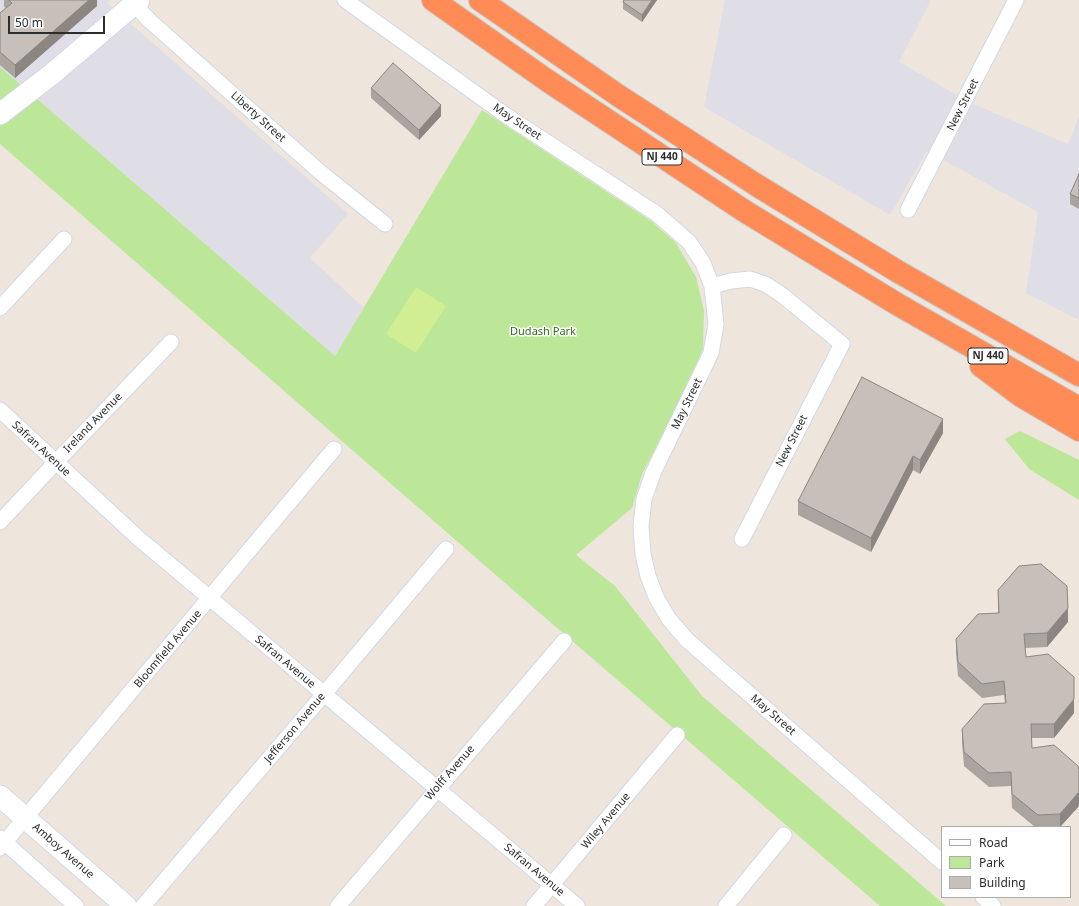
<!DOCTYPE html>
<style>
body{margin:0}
#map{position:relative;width:1079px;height:906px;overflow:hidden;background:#eee5dd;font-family:"Noto Sans",sans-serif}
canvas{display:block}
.legend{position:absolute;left:941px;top:826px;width:130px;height:72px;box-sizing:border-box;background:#fff;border:1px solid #ababab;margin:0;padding:5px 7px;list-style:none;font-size:12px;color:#2c2c2c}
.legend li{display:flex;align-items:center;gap:8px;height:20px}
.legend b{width:20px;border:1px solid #ababab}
.scale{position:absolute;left:8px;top:16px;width:97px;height:18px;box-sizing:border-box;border:2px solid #2c2c2c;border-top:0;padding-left:5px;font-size:12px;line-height:14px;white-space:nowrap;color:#2c2c2c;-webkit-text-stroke:3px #fff;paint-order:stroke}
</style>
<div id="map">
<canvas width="1079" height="906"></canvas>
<ul class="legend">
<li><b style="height:5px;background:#fff"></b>Road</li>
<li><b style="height:11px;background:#bce698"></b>Park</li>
<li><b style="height:11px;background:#c6bfba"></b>Building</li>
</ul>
<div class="scale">50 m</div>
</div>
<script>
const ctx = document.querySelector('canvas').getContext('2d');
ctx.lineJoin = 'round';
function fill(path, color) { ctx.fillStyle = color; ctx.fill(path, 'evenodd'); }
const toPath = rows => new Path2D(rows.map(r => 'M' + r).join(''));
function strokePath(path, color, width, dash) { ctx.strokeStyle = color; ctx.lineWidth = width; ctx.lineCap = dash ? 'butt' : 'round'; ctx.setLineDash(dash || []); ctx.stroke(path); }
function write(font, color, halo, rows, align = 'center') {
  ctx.font = font + ' "Noto Sans",sans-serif'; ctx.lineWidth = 3; ctx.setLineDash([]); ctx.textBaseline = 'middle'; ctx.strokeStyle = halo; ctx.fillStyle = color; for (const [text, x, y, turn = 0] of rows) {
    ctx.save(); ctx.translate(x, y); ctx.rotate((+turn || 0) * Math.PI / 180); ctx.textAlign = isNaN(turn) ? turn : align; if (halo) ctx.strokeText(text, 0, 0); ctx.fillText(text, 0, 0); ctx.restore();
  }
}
const industrial = toPath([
 [0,0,110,0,107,3,348,214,310,258,364,308,335,356,0,67],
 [725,0,931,0,899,62,973,104,1068,144,1079,117,1079,320,1026,293,1038,212,927,151,890,215,704,107]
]);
const green = toPath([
 [0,67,335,356,482,110,651,221,676,243,696,277,704,311,703,348,688,385,642,474,632,508,576,555,615,586,702,696,946,906,880,906,535,609,0,144],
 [1020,431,1079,460,1079,500,1029,469,1005,439]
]);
const pitch = toPath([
 [416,287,446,306,416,353,386,334]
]);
const street = toPath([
 [345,0,507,116,657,214,689,242,703,263,712,286,716,324,711,353,653,473,644,499,641,526,643,554,648,576,657,599,669,619,687,640,942,862],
 [134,4,150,21,320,172,385,224],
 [908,210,1016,0],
 [712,286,731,281,750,279,765,284,782,295,842,344,742,539],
 [0,308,64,239],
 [0,410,137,537,577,906],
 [0,522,56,462,171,342],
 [0,838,76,906],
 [0,848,334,449],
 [983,897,993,906],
 [143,906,324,694,446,549],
 [338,906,564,641],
 [534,906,677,735],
 [726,906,784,835]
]);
const secondary = toPath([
 [0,114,52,74,139,0],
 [0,796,126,906]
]);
const highway = toPath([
 [433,0,548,81,746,212,897,304,1079,408],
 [480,0,619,96,758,186,897,271,1079,375],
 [981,366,1021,396,1079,430]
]);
const wall = toPath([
 [4,0,97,0,97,6,15,78,0,65,0,13,6,8,4,7],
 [624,0,657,0,642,22,623,9,623,2],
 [371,88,441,116,419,140,371,98],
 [1079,174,1079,209,1070,204,1070,194],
 [943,433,920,474,913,470,871,552,798,515,798,501],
 [998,590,1068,622,1047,647,1025,648,1026,657,1074,713,1054,738,1032,738,1032,748,1079,770,1079,806,1060,827,1035,827,1012,808,1011,786,989,787,964,766,962,743,962,729,1005,703,1004,695,982,698,958,676,956,653,956,639,998,613]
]);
const shadedWall = toPath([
 [89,0,97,0,97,6,15,78,15,65],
 [652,0,657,0,642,22,642,15],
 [441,105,441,116,419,140,419,130],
 [943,419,943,433,920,474,920,460],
 [913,456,913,470,871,552,871,538],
 [1068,608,1068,622,1047,647,1047,633],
 [1074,699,1074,713,1054,738,1054,724],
 [1079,792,1079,806,1060,827,1060,814]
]);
const building = toPath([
 [9,0,89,0,15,65,0,52,0,13,12,3,9,0],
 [624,0,652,0,642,15,623,2,624,0],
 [393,63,441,105,419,130,371,88,393,63],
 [1079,174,1079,198,1070,194,1079,174],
 [862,377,943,419,920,460,913,456,871,538,798,501,862,377],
 [1041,564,1067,586,1068,608,1047,633,1024,634,1026,657,1048,654,1074,677,1074,699,1054,724,1031,724,1032,748,1054,745,1078,766,1079,770,1079,792,1060,814,1038,815,1012,794,1011,772,989,773,964,752,962,729,984,704,1006,703,1004,681,982,684,958,662,956,639,978,614,999,613,998,590,1019,566,1041,564]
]);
const shields = [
 [662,157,40],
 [988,356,40]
];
const shieldNames = [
 ["NJ 440",662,157],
 ["NJ 440",988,356]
];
const streetNames = [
 ["New Street",963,105,-63],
 ["Liberty Street",258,117,42],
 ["May Street",517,122,34],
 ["May Street",687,404,-64],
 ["Ireland Avenue",93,423,-46],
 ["New Street",792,441,-63],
 ["Safran Avenue",41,449,43],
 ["Bloomfield Avenue",168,649,-50],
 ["Safran Avenue",285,662,40],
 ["May Street",773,715,41],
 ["Jefferson Avenue",295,728,-50],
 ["Wolff Avenue",450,773,-49],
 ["Wiley Avenue",606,821,-50],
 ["Amboy Avenue",63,851,41],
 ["Safran Avenue",534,870,40]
];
const parkNames = [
 ["Dudash Park",543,332]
];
fill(industrial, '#dfdee6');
fill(green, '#bce698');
fill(pitch, '#d2ee93');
strokePath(street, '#d2d8e5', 17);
strokePath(secondary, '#d2d8e5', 23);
strokePath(highway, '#c8c8c8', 24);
strokePath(street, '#fff', 15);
strokePath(secondary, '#fff', 21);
strokePath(highway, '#ff8c57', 22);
fill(wall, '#aaa4a0');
fill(shadedWall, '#8b8682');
fill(building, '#c6bfba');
strokePath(building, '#8b8682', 1);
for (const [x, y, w] of shields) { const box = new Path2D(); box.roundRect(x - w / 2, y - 8, w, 16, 3); ctx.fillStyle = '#fff'; ctx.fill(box); strokePath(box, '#2c2c2c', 1); }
write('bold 10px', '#2c2c2c', null, shieldNames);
write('11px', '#2c2c2c', '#fff', streetNames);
write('11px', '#336d18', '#fff', parkNames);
</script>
